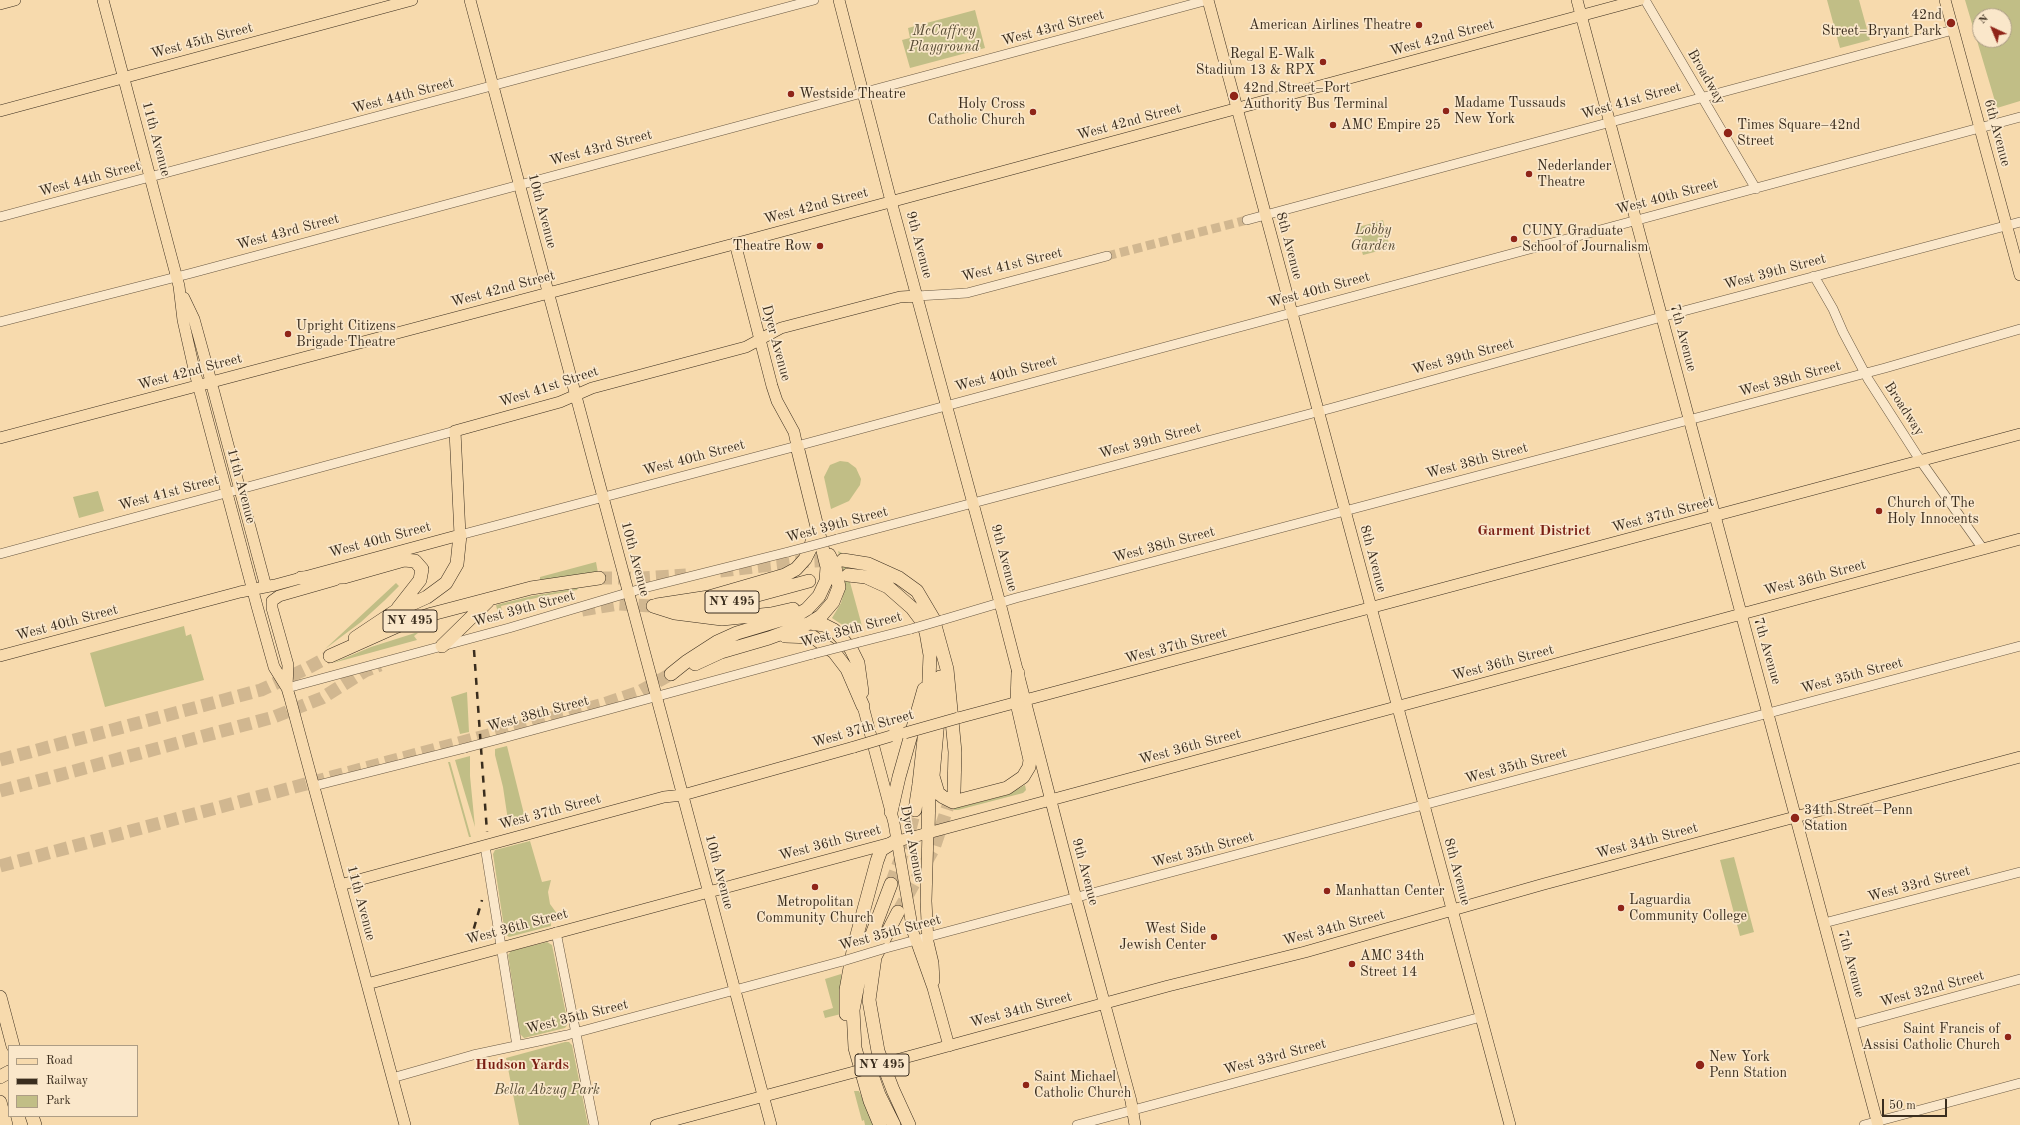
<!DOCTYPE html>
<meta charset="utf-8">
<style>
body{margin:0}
#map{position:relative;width:2020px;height:1125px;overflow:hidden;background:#f7daad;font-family:"Old Standard TT",serif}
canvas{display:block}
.legend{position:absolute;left:8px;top:1045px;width:130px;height:72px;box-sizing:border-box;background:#fae7ca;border:1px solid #ad9d85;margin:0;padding:5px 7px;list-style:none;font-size:12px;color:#3a2d1e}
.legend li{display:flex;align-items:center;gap:8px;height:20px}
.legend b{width:20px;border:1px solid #ad9d85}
.north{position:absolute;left:1972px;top:8px;width:40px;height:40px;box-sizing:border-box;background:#fae7ca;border:1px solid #ad9d85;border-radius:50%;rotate:316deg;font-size:11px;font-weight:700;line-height:16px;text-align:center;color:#3a2d1e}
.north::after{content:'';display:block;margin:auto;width:14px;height:18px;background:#8f2418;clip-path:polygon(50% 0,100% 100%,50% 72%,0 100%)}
.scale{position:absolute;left:1882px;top:1099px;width:65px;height:18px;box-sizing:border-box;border:2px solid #3a2d1e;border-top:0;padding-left:5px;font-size:12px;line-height:14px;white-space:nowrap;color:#3a2d1e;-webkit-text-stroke:3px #fae7ca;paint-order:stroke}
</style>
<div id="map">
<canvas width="2020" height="1125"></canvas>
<ul class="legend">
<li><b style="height:5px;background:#f7daad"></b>Road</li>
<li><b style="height:5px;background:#3a2d1e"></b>Railway</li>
<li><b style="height:11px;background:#c1be86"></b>Park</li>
</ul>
<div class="north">N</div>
<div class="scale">50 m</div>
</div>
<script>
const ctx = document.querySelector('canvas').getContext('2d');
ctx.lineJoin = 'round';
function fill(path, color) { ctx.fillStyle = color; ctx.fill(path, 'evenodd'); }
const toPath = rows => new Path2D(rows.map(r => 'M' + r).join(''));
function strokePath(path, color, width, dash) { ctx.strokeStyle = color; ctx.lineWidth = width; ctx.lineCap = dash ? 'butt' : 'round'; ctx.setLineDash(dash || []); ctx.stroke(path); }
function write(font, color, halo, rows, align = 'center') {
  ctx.font = font + ' "Old Standard TT",serif'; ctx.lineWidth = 3.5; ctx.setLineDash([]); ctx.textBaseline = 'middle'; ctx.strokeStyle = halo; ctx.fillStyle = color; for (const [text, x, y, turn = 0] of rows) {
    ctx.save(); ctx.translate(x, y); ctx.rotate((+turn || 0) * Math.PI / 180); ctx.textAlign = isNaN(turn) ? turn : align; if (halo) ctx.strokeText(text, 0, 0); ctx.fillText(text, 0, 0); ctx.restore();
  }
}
const green = toPath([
 [1827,0,1859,0,1870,40,1840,48],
 [1965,0,2020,0,2020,101,1997,108],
 [1980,16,2004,16,2004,40,1980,40],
 [975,10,985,48,910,68,902,40,910,38,908,28],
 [1383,220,1390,248,1363,255,1355,228],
 [840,461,848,462,856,468,861,479,860,485,849,501,831,509,824,477,830,465],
 [98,491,104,511,79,518,73,497],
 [838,551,842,553,862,626,850,630,832,618,841,603,845,588,844,573],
 [596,562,598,573,540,581,540,577],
 [396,583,399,586,384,601,361,622,325,649],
 [578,588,577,590,549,595,501,606,502,612,498,613,496,605,532,596],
 [184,626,186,636,191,634,204,680,105,707,90,653],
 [415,633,418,633,414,636,417,640,333,663,371,647],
 [467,692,469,732,460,734,451,697],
 [507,746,526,822,509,827,503,787,495,755,495,749],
 [470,756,470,776,475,827,455,760],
 [448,762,450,762,471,837,469,837],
 [1025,785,1026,790,1023,793,958,810,951,810,948,807,961,807,1007,795],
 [530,841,542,882,551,880,548,892,550,904,558,915,558,919,551,921,551,926,509,937,505,934,493,854,495,850],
 [1734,857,1754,932,1740,936,1720,860],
 [547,942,552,945,568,1024,565,1028,524,1038,520,1034,508,955,511,951],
 [841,974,841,1014,825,1018,823,1011,833,1008,825,979],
 [565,1042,569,1042,572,1045,588,1125,519,1125,506,1058],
 [854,1091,859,1091,874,1125,865,1125,864,1120,862,1121]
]);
const minorTunnel = toPath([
 [1107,256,1247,220]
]);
const highwayTunnel = toPath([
 [720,571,795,562,836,560],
 [599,578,642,578,686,575],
 [582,610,618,604,653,606],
 [0,760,261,690,306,669,330,656],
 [0,791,274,717,322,698,365,671,380,665],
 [0,866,604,704,639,692,671,674],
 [891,884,907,841,915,810],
 [898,912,934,848,953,791]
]);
const minor = toPath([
 [1645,0,1756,189],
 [0,217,814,0],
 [1247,220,1953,30],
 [1814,276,1833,309,1843,332,1868,379,1920,460,1983,549],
 [917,296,967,293,1107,256],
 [0,322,192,273,1208,0],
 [460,535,797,446,2020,117],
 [837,539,1332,408,1676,313,2020,222],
 [0,554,455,431],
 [942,620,1016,598,1885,368,2020,329],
 [860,642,911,629],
 [287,688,509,628,644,588,788,552],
 [507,737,813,654],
 [314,786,465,748],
 [485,846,517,1046],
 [1824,923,2020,872],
 [556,932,594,1125],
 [886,948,2020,646],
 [1851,1025,2020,979],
 [392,1078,473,1055,567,1035,843,961],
 [1077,1125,1481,1017],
 [1864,1125,2020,1083]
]);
const major = toPath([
 [103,0,179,286,183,320,194,369,257,606,274,667,287,688,290,698,405,1125],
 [470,0,771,1125],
 [839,0,891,201,1000,603,1076,898,1131,1101,1135,1125],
 [1208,0,1510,1125],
 [1577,0,1878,1125],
 [1945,0,2020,275],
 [0,4,15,0],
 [0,111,412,0],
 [735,243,772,386,777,401,794,432,797,446],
 [184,298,194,319,205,359,266,587],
 [0,438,749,240,1639,0],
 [0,656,240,592,275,585,460,535,455,431,560,402,592,388,746,347,781,328,900,297,917,296],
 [287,687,288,665,272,608,272,601,279,596,335,580],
 [863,706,894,823,913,932,933,988,949,1046],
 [958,718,2020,434],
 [928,832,926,901,928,942,933,963,934,981],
 [340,885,664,797,683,795,854,747],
 [367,984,2020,539],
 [889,1062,1168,986,1305,952,1544,884,2020,757],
 [656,1125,854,1072]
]);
const highway = toPath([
 [843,560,868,564,899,578,917,591,933,618,947,669,955,752,954,791],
 [848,575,866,577,888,587,912,608,921,620,926,632,930,655,928,703,919,784,915,810],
 [301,578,344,577,404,560,415,561,422,569,420,580,398,608],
 [657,605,709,597,785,575,796,569,805,559,810,549,814,534],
 [653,606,675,613,722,619,771,614,793,609],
 [685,608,717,606,809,581],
 [810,623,824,625,834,630,851,649,858,663,862,692],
 [785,636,813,637,834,652,847,669,863,706],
 [355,638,394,612,427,597,446,583,457,564,460,535],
 [442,646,488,601],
 [330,656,404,623,432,614,531,588,599,578],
 [695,664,721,652,769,638,810,623,821,616,833,602,839,587,835,567,829,555],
 [671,674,686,662,717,642,737,633,797,615,807,609,819,596,826,581,827,567,797,446],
 [933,776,938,793,943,797,953,802,1007,788,1023,777,1029,767,1030,760,1017,703,1018,673],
 [891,812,899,777,924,689],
 [928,832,929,793,933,776,940,697,940,677],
 [898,912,875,957,869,1000,878,1051,893,1090,909,1125],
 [0,997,13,1046],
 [846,1014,846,990,854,946,877,861,881,850,897,840],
 [867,1061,879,1095,894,1125],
 [0,1077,9,1072],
 [0,1102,6,1125],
 [32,1116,35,1125],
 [880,1125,870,1101,855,1048,853,1010,863,958,891,884]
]);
const rail = toPath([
 [474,650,487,832],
 [470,942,482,900]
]);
const minorBridge = toPath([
 [788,552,837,539],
 [911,629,942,620],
 [813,654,860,642],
 [465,748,507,737],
 [843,961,886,948]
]);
const majorBridge = toPath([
 [905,733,958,718],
 [854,747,891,736],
 [854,1072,889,1062]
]);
const markers = [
 [1951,23,5,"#8f2418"],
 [1419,25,4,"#8f2418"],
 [1323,62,4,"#8f2418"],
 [791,94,4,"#8f2418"],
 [1234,96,5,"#8f2418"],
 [1446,111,4,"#8f2418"],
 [1033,112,4,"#8f2418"],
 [1333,125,4,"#8f2418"],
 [1728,133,5,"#8f2418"],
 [1529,174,4,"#8f2418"],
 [1514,239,4,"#8f2418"],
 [820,246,4,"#8f2418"],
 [288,334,4,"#8f2418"],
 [1879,511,4,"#8f2418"],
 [1795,818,5,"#8f2418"],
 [815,887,4,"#8f2418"],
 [1327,891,4,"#8f2418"],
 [1621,908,4,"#8f2418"],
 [1214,937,4,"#8f2418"],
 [1352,964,4,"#8f2418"],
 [2008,1037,4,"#8f2418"],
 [1700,1065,5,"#8f2418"],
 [1026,1085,4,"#8f2418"]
];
const shields = [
 [732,602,54],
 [410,621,54],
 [882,1065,54]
];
const shieldNames = [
 ["NY 495",732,602],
 ["NY 495",410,621],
 ["NY 495",882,1065]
];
const poiNames = [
 ["42nd",1942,15,"right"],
 ["Street–Bryant Park",1942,31,"right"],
 ["American Airlines Theatre",1411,25,"right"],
 ["Regal E-Walk",1315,54,"right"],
 ["Stadium 13 & RPX",1315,70,"right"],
 ["42nd Street–Port",1243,88],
 ["Authority Bus Terminal",1243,104],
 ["Westside Theatre",799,94],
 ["Madame Tussauds",1454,103],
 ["New York",1454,119],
 ["Holy Cross",1025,104,"right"],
 ["Catholic Church",1025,120,"right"],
 ["AMC Empire 25",1341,125],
 ["Times Square–42nd",1737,125],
 ["Street",1737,141],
 ["Nederlander",1537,166],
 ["Theatre",1537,182],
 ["CUNY Graduate",1522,231],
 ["School of Journalism",1522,247],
 ["Theatre Row",812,246,"right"],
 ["Upright Citizens",296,326],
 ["Brigade Theatre",296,342],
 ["Church of The",1887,503],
 ["Holy Innocents",1887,519],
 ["34th Street–Penn",1804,810],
 ["Station",1804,826],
 ["Manhattan Center",1335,891],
 ["Laguardia",1629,900],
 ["Community College",1629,916],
 ["Metropolitan",815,902,"center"],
 ["Community Church",815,918,"center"],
 ["West Side",1206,929,"right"],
 ["Jewish Center",1206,945,"right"],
 ["AMC 34th",1360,956],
 ["Street 14",1360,972],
 ["Saint Francis of",2000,1029,"right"],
 ["Assisi Catholic Church",2000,1045,"right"],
 ["New York",1709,1057],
 ["Penn Station",1709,1073],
 ["Saint Michael",1034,1077],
 ["Catholic Church",1034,1093]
];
const streetNames = [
 ["West 43rd Street",1053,28,-15],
 ["West 42nd Street",1442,38,-15],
 ["West 45th Street",202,41,-15],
 ["Broadway",1706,77,60],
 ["West 44th Street",403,96,-15],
 ["West 41st Street",1631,101,-16],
 ["West 42nd Street",1129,122,-15],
 ["6th Avenue",1997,133,75],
 ["11th Avenue",156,139,75],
 ["West 43rd Street",601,148,-15],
 ["West 44th Street",90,179,-15],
 ["West 40th Street",1667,197,-15],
 ["West 42nd Street",816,206,-15],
 ["10th Avenue",542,211,75],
 ["West 43rd Street",288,232,-15],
 ["9th Avenue",919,245,75],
 ["8th Avenue",1289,246,75],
 ["West 41st Street",1012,265,-14],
 ["West 39th Street",1775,272,-15],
 ["West 42nd Street",503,289,-15],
 ["West 40th Street",1319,290,-15],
 ["7th Avenue",1683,338,75],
 ["Dyer Avenue",776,343,75],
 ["West 39th Street",1463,357,-15],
 ["West 42nd Street",190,372,-15],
 ["West 40th Street",1006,374,-15],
 ["West 38th Street",1790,379,-15],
 ["West 41st Street",549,387,-18],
 ["Broadway",1904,409,57],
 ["West 39th Street",1150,441,-15],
 ["West 40th Street",694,458,-15],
 ["West 38th Street",1477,461,-15],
 ["11th Avenue",241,486,75],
 ["West 41st Street",169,493,-15],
 ["West 37th Street",1663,515,-15],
 ["West 39th Street",837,525,-15],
 ["West 40th Street",380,540,-15],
 ["West 38th Street",1164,545,-15],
 ["9th Avenue",1004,558,75],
 ["10th Avenue",635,559,75],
 ["8th Avenue",1373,559,75],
 ["West 36th Street",1815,578,-15],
 ["West 39th Street",524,609,-15],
 ["West 40th Street",67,623,-15],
 ["West 38th Street",851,630,-15],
 ["West 37th Street",1176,646,-15],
 ["7th Avenue",1767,651,74],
 ["West 36th Street",1503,663,-15],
 ["West 35th Street",1852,676,-15],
 ["West 38th Street",538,714,-15],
 ["West 37th Street",863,729,-16],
 ["West 36th Street",1190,747,-15],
 ["West 35th Street",1516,766,-15],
 ["West 37th Street",550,812,-15],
 ["West 34th Street",1647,841,-15],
 ["West 36th Street",830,843,-15],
 ["Dyer Avenue",912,844,79],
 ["West 35th Street",1203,850,-15],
 ["10th Avenue",719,872,75],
 ["9th Avenue",1085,872,75],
 ["8th Avenue",1457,872,75],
 ["West 33rd Street",1919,884,-15],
 ["11th Avenue",361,903,75],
 ["West 36th Street",517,927,-15],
 ["West 34th Street",1334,928,-15],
 ["West 35th Street",890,933,-15],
 ["7th Avenue",1851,964,75],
 ["West 32nd Street",1932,989,-15],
 ["West 34th Street",1021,1010,-15],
 ["West 35th Street",577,1017,-14],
 ["West 33rd Street",1275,1057,-15]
];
const parkNames = [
 ["McCaffrey",944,31],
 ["Playground",944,47],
 ["Lobby",1373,230],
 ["Garden",1373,246],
 ["Bella Abzug Park",547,1090]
];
const neighbourhoodNames = [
 ["Garment District",1534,531],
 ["Hudson Yards",522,1065]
];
fill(green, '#c1be86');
strokePath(minorTunnel, '#d1b790', 9, [9, 4.5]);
strokePath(highwayTunnel, '#d1b790', 13, [13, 6]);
strokePath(minor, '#695842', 10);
strokePath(major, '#3a2d1e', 12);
strokePath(highway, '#3a2d1e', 14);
strokePath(minor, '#fae7ca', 9);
strokePath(major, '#f7daad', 11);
strokePath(highway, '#f7daad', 13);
strokePath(rail, '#3a2d1e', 2.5, [7, 7]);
strokePath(minorBridge, '#695842', 10, []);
strokePath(majorBridge, '#3a2d1e', 12, []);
strokePath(minorBridge, '#fae7ca', 9);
strokePath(majorBridge, '#f7daad', 11);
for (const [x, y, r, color] of markers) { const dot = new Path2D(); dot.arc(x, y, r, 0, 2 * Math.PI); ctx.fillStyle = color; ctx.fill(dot); strokePath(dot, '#fae7ca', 1.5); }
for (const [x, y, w] of shields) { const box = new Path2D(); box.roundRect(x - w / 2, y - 11, w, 22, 3); ctx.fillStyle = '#fae7ca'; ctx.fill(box); strokePath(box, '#3a2d1e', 1); }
write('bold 13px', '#3a2d1e', null, shieldNames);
write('14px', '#3a2d1e', '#fae7ca', poiNames, 'left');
write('14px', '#3a2d1e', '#fae7ca', streetNames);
write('italic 14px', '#554a33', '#fae7ca', parkNames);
write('bold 15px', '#7a1f14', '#fae7ca', neighbourhoodNames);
</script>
